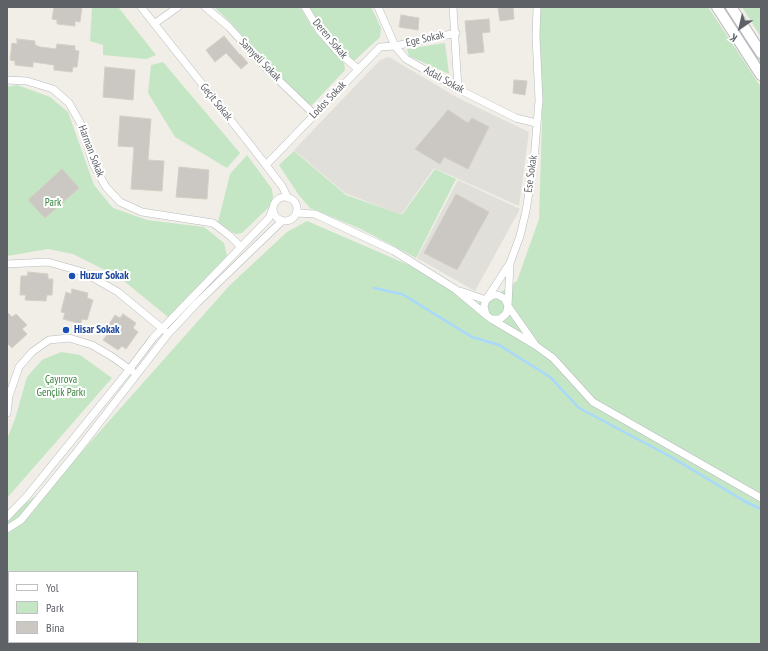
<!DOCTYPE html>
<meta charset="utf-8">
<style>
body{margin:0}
#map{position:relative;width:768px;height:651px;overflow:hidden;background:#f0eee6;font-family:"PT Sans Narrow",sans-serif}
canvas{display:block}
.frame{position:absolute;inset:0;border:8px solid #5e6166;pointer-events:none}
.legend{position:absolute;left:8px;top:571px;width:130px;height:72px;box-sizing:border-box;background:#fff;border:1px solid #bfc0c2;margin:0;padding:5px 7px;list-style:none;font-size:12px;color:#5e6166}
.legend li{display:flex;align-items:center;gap:8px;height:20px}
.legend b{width:20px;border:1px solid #bfc0c2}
.north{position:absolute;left:720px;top:8px;width:40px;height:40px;-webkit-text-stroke:3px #fff;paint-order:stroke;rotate:214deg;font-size:11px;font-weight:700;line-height:16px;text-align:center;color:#5e6166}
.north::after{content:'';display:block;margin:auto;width:14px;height:18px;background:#5e6166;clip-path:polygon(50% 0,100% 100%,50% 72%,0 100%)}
</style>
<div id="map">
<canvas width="768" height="651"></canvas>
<div class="frame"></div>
<ul class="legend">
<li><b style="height:5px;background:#fff"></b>Yol</li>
<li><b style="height:11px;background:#c4e6c4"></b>Park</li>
<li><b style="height:11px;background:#cbc8c3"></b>Bina</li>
</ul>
<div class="north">K</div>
</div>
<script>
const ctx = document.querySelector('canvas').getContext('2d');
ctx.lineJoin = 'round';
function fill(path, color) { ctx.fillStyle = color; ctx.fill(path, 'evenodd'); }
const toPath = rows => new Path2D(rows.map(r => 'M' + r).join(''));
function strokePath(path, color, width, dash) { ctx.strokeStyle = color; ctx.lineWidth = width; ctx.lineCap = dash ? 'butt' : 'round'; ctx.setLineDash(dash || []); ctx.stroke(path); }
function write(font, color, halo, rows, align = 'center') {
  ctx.font = font + ' "PT Sans Narrow",sans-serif'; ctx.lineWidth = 4; ctx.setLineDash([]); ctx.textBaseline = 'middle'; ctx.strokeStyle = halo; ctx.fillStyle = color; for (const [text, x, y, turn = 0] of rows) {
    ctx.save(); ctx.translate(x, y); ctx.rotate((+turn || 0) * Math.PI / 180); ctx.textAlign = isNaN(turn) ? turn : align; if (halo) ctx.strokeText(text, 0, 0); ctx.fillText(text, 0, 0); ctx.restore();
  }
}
const industrial = toPath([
 [389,57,458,98,529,132,519,206,434,168,401,215,345,193,294,150,380,60],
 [458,180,520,209,475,291,417,258]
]);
const green = toPath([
 [92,7,118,7,156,55,146,59,103,55,103,45,90,41],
 [214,7,300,7,315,32,344,63,345,70,312,105,308,104,268,65,234,26],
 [308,7,371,7,381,28,380,37,354,61,338,48,321,27],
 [539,7,708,7,761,87,761,644,7,644,7,516,54,483,230,285,287,232,307,221,411,266,475,303,488,301,517,281,539,219,542,124,538,21],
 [9,572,137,572,137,642,9,642],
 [722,7,726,7,761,60,761,69],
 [742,7,761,7,761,37],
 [445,43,449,74,409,56,407,49],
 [163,62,240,153,227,168,175,137,148,93,151,65],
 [17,85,50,97,68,112,94,185,113,208,147,220,204,227,224,243,227,256,168,317,119,277,73,254,48,249,7,256,7,87],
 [294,151,346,195,402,215,435,169,456,179,416,258,361,229,310,208,298,194,279,165],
 [247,155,272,189,273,197,270,206,242,233,236,234,232,232,218,222,230,174],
 [61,352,80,355,112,378,7,498,7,439,15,419,27,377,42,360]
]);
const stream = toPath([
 [374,288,402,294,472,337,499,345,550,377,579,408,673,458,744,501,761,509]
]);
const building = toPath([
 [54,7,82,7,80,22,75,21,75,26,57,24,57,20,52,19,54,7],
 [513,7,514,19,500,21,498,8,513,7],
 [401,15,419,18,418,30,399,27,401,15],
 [489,19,490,32,482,33,484,52,468,54,465,21,489,19],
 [224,36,240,55,240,54,248,63,241,69,226,53,215,62,206,50,224,36],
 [17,39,35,41,35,45,40,47,56,49,57,44,75,46,75,50,79,51,77,67,73,67,72,72,54,70,54,65,33,62,33,67,15,65,15,61,10,60,12,43,17,44,17,39],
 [105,67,135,70,133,100,103,97,105,67],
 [514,80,527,81,525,95,513,93,514,80],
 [448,110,468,123,472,118,489,127,468,169,444,157,440,164,415,149,448,110],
 [120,116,151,119,148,160,164,161,162,191,131,189,134,147,118,146,120,116],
 [179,167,209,170,207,199,176,197,179,167],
 [62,169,79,188,45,218,28,200,62,169],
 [456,194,489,212,457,270,424,253,456,194],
 [28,272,48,274,48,279,53,279,52,295,47,295,46,301,25,300,26,295,20,295,21,276,27,276,28,272],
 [72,289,88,293,87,298,93,300,87,320,82,319,81,324,63,319,65,313,61,312,66,292,71,294,72,289],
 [7,312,12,317,16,314,27,325,22,329,27,334,12,348,7,343,7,312],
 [123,314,136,323,133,328,138,332,126,349,122,346,118,350,103,340,107,335,104,332,115,315,120,318,123,314]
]);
const minor = toPath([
 [141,7,252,147,282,186,288,198],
 [205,7,229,27,265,67,314,114],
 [305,7,319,30,337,51,358,69],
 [378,7,395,46,406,59,458,89,516,118,536,123],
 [453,7,458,89],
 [154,24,178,7],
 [7,80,27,81,53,89,69,103,82,126,93,164,106,187,120,202,142,212,213,223,230,236,241,247],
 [266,165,380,47,395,46,456,33],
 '273 209a12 12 0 1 1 24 0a12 12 0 1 1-24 0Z',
 [296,213,315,214,394,251,455,289,486,315],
 [7,264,48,262,83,272,118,292,164,330],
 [510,264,508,306,534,343],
 [460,291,486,300],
 [486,300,493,295,498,295,505,299,508,306,506,314,500,319,491,319,486,315,484,306,486,300,510,263,520,236,526,211,534,160,539,100,536,36,537,7],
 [493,320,535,345,553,358,593,402,761,498],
 [7,413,9,396,19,367,32,352,49,340,69,338,92,345,111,356,132,371],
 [7,517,27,496,129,370,153,338,269,218,273,208],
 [7,529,21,520,75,454,168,334,197,303,282,221]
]);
const secondary = toPath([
 [717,7,761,75],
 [731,7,761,53]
]);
const markers = [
 [72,276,4,"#1a4fb4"],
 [66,330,4,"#1a4fb4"]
];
const streetNames = [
 ["Deren Sokak",330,39,50],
 ["Ege Sokak",425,39,-13],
 ["Samyeli Sokak",260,60,46],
 ["Adalı Sokak",444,80,29],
 ["Lodos Sokak",328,100,-46],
 ["Geçit Sokak",216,102,51],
 ["Harman Sokak",91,151,69],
 ["Ese Sokak",531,174,-82]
];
const parkNames = [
 ["Park",53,203],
 ["Çayırova",61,380],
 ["Gençlik Parkı",61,393]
];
const transitNames = [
 ["Huzur Sokak",80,276],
 ["Hisar Sokak",74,330]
];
fill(industrial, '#e1dfda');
fill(green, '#c4e6c4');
strokePath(stream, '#a9d8fd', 2.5);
fill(building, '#cbc8c3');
strokePath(building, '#d4cfc5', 1);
strokePath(minor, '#b8bbbf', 8);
strokePath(secondary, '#b7babf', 12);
strokePath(minor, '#fff', 7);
strokePath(secondary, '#fff', 10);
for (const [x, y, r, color] of markers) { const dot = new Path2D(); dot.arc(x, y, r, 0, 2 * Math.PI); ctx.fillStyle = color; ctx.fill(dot); strokePath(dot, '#fff', 1.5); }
write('11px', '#5e6166', '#fff', streetNames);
write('11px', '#37833c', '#fff', parkNames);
write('bold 11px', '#164399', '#fff', transitNames, 'left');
</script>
